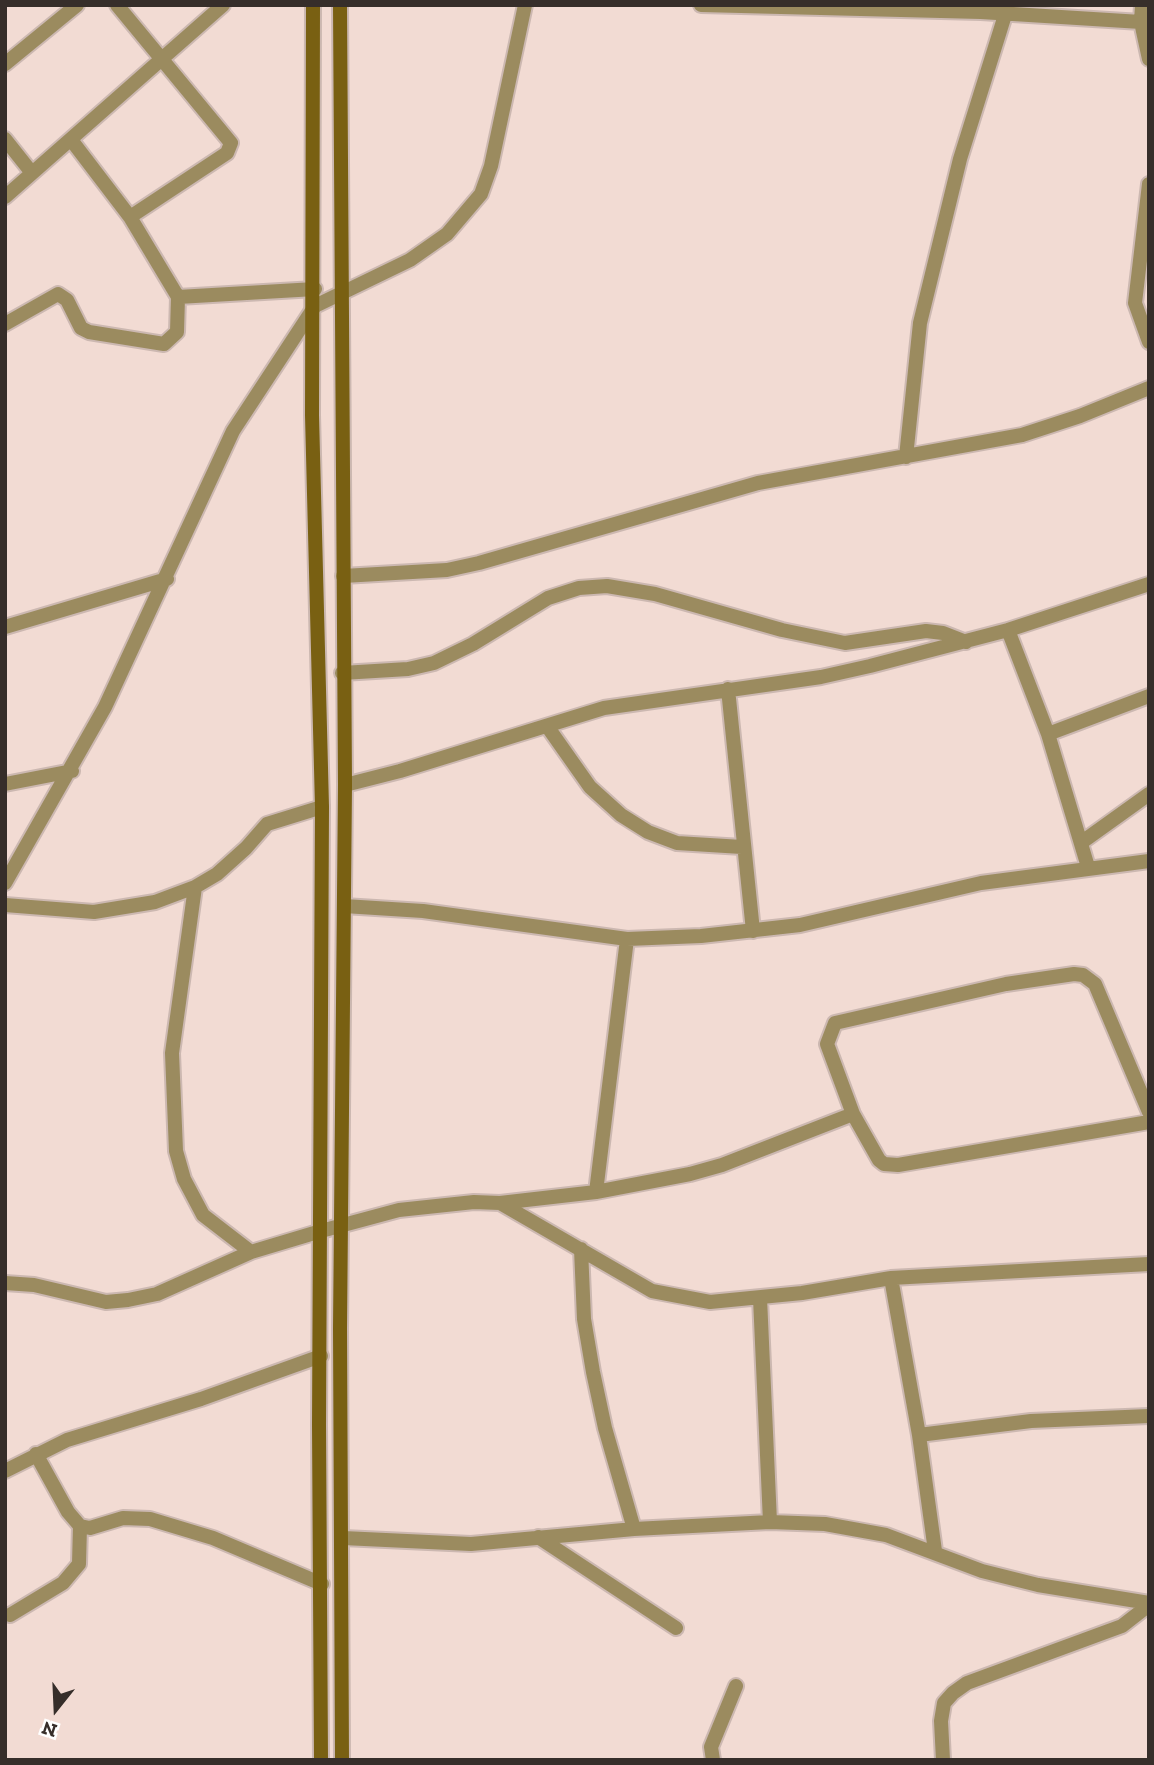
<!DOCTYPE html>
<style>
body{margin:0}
#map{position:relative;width:1154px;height:1765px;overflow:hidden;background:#f2dbd3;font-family:"Zilla Slab",serif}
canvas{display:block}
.frame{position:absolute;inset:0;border:7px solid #362e2a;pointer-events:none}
.north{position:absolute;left:21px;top:1674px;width:70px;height:70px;-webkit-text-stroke:5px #fff;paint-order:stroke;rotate:198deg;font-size:19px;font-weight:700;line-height:28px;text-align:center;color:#362e2a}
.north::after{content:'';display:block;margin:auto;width:24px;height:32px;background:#362e2a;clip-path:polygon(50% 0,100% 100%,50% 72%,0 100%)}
</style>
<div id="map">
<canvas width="1154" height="1765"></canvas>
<div class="frame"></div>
<div class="north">N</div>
</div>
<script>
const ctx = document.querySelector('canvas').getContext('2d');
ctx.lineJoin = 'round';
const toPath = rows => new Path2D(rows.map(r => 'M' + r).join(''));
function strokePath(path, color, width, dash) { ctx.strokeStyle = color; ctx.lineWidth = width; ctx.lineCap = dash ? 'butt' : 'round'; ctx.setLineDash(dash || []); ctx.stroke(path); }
const street = toPath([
 [117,5,231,143,227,153,130,217],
 [701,5,981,12,1141,22,1149,59],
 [1142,5,1141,22,1149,22],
 [5,64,77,5],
 [5,139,32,173],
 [72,141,130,217,178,297,315,289],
 [1149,184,1135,303,1149,342],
 [5,197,223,5],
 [5,324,58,294,67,300,81,328,89,332,164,344,177,332,178,297],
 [906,457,920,323,960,159,1005,15],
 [343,576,447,570,479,563,758,483,1022,435,1080,416,1149,388],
 [5,627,167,579],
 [1008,630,1048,734,1088,867],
 [342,673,408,669,434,663,473,644,548,598,579,588,607,586,655,594,782,630,845,643,926,631,943,633,966,642],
 [728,689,753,931],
 [547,726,590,787,621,815,648,832,677,843,742,847],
 [1048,734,1149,696],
 [5,784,72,771],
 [345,785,400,771,604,708,821,677,870,666,1008,630,1149,584],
 [1082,842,1149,794],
 [5,883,105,707,233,431,315,306,410,260,447,234,481,194,491,166,525,5],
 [195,887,172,1053,176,1151,184,1179,203,1215,251,1252],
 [5,905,94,912,155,902,195,887,217,874,246,848,267,824,322,807],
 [344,906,423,911,627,939,701,936,800,925,981,883,1149,861],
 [853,1114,827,1044,835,1023,1006,984,1074,974,1083,975,1095,984,1149,1112],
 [596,1192,627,939],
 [500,1203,596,1192,690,1174,722,1165,853,1114,879,1160,884,1164,898,1165,1149,1122],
 [581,1249,584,1319,593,1372,605,1428,634,1529],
 [891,1278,919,1435,935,1551],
 [5,1283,34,1285,106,1302,128,1300,157,1294,251,1252,321,1231,399,1210,474,1202,500,1203,652,1291,710,1302,802,1293,891,1278,1149,1264],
 [760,1298,770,1522],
 [919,1435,1031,1421,1149,1416],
 [36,1454,68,1512,80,1526,90,1528,123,1518,150,1519,213,1538,322,1584],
 [5,1471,67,1440,201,1399,321,1356],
 [538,1537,676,1628],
 [343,1538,471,1544,634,1529,770,1522,825,1524,886,1535,982,1571,1038,1585,1149,1603],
 [10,1615,63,1583,79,1564,80,1526],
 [713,1760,711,1747,736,1686],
 [943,1760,941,1721,944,1703,953,1693,967,1683,1122,1626,1149,1605]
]);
const secondary = toPath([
 [313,5,312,415,322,807,319,1424,321,1760],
 [340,5,345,785,340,1328,342,1760]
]);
strokePath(street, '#ccb8b1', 18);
strokePath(secondary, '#ccb8b1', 18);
strokePath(street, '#9b8b5f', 14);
strokePath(secondary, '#796012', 14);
</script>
